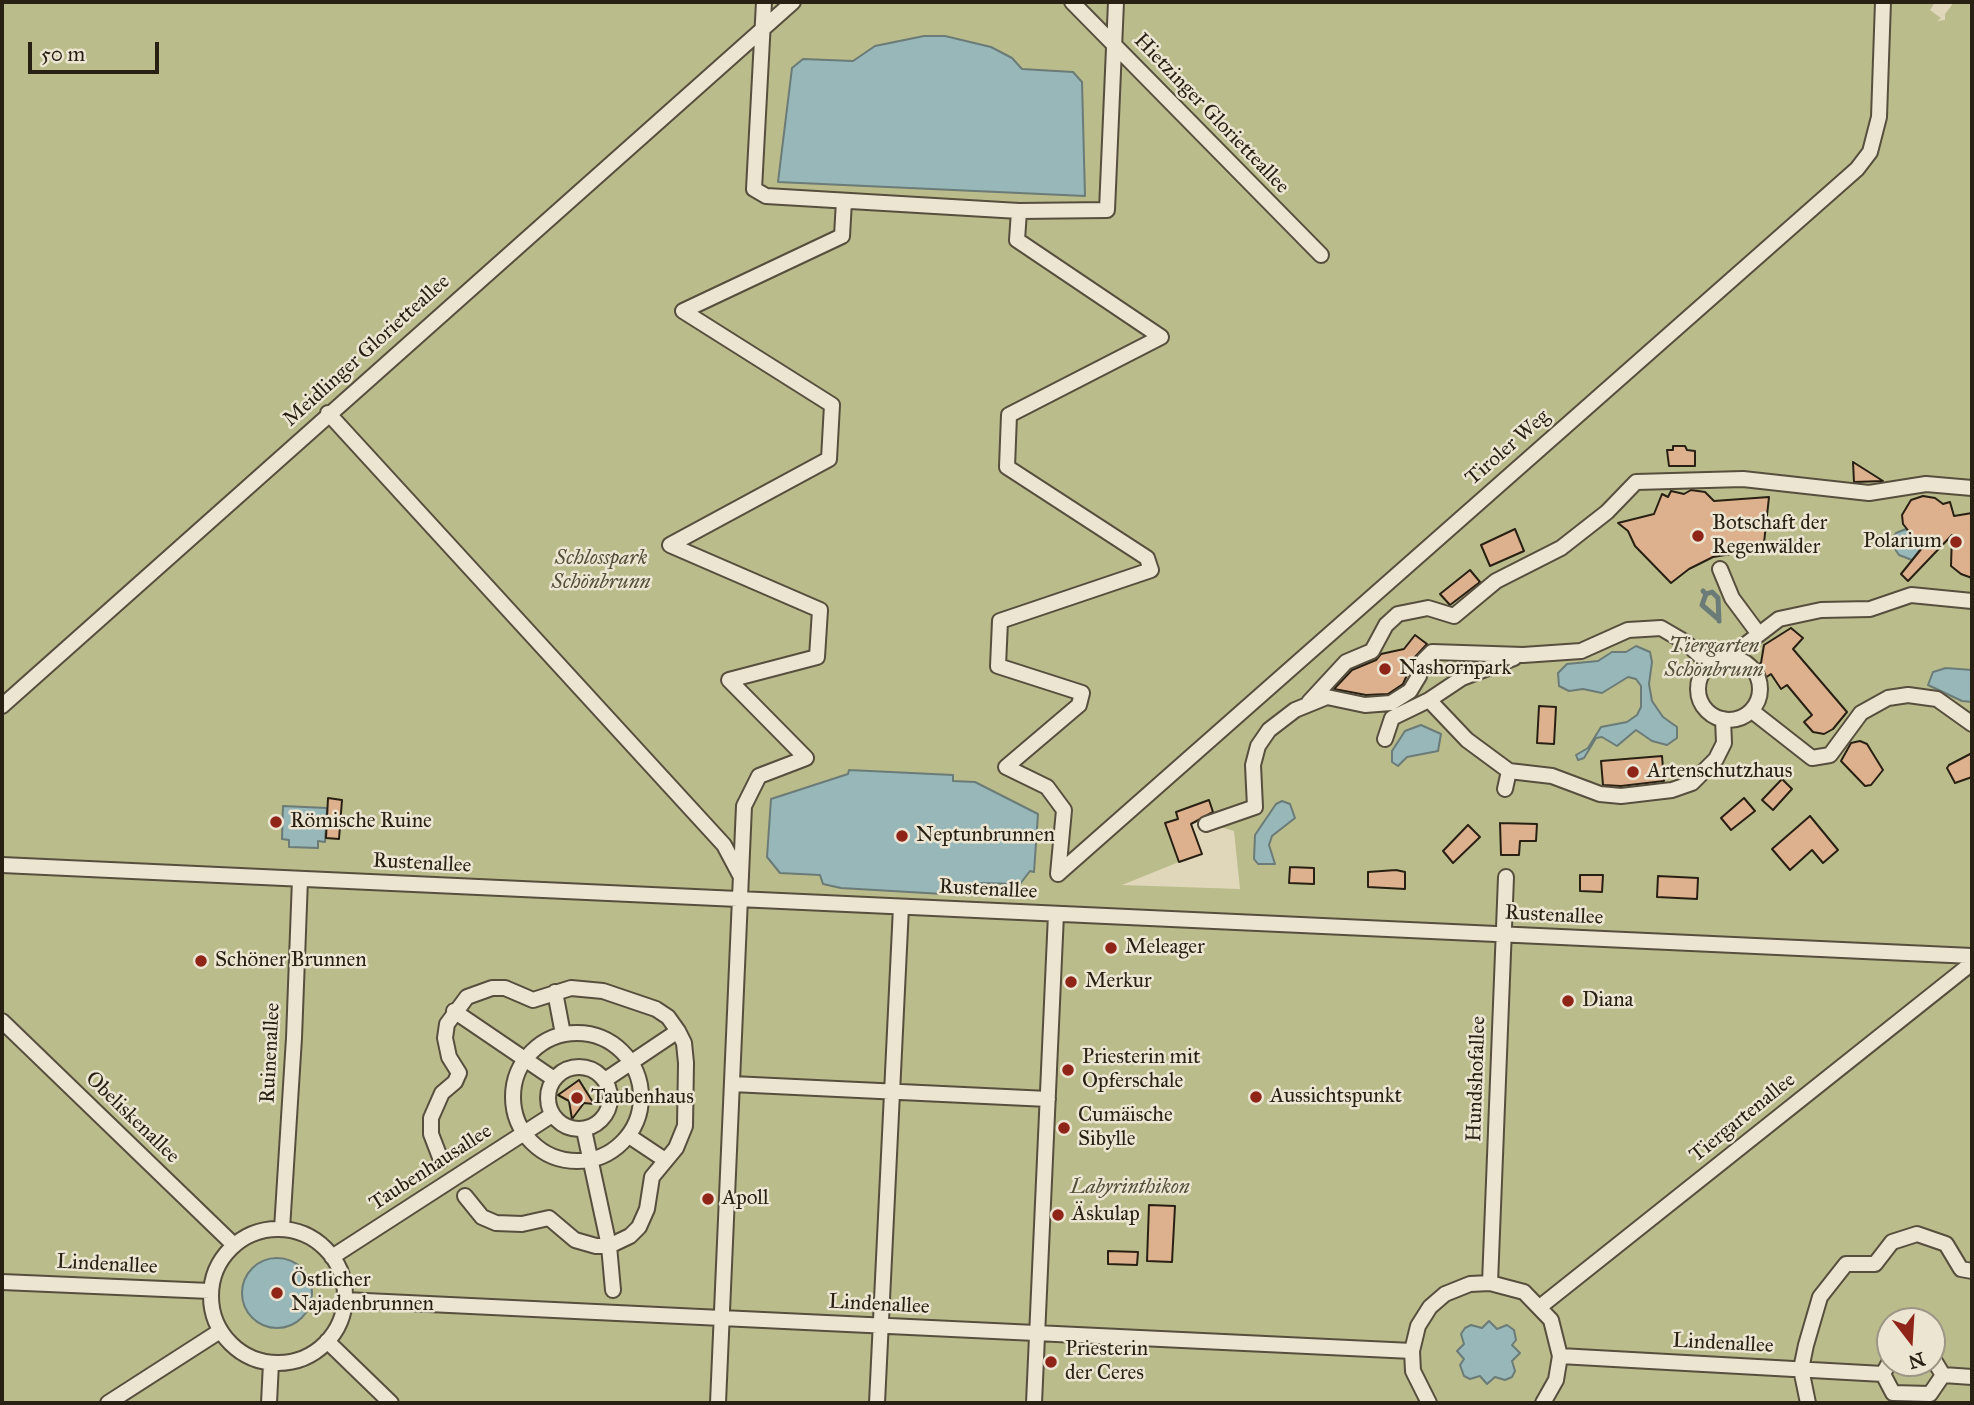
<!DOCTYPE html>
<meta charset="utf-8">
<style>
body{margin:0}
#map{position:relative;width:1974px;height:1405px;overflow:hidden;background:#e0d7ba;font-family:"IM FELL Great Primer",serif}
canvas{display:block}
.frame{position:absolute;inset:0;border:4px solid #292014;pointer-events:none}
.north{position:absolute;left:1876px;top:1307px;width:70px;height:70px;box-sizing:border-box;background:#ebe5d2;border:2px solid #9d9686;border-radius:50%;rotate:163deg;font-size:19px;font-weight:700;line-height:28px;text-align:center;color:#292014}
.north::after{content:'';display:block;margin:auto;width:24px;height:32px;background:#8f2418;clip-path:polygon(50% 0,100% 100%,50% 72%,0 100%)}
.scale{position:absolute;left:28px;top:42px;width:131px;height:32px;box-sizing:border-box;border:4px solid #292014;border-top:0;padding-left:9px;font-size:21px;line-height:24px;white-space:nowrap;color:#292014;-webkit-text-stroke:5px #ebe5d2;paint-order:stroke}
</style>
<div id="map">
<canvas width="1974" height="1405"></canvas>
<div class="frame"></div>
<div class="north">N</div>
<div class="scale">50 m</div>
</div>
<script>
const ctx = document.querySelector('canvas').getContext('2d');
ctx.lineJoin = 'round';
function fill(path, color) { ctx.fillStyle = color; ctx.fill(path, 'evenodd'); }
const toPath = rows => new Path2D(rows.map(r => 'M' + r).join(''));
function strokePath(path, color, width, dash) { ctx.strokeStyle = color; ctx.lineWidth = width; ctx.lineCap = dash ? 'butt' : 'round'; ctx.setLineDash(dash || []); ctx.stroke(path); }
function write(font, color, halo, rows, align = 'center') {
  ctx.font = font + ' "IM FELL Great Primer",serif'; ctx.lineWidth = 5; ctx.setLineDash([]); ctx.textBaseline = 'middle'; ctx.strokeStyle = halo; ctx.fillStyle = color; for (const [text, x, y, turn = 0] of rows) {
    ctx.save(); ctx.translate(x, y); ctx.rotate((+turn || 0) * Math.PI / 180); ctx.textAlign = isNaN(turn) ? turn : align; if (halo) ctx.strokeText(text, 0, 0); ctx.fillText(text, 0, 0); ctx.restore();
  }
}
const green = toPath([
 [2,2,1932,2,1934,4,1930,10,1941,18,1937,21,1945,20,1945,14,1954,2,1972,2,1972,1403,2,1403],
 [1209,801,1217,826,1234,831,1240,889,1122,885,1179,862,1166,824,1178,819,1176,811],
 [1890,1321,1932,1321,1932,1363,1890,1363]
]);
const water = toPath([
 [924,36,945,36,991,47,1012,58,1022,69,1073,72,1082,82,1085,196,778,182,792,68,803,59,853,61,875,46,924,36],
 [1906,529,1913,537,1923,540,1922,547,1912,560,1899,555,1893,546,1892,538,1896,533,1906,529],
 [1636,646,1650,652,1652,662,1649,684,1652,701,1663,717,1677,727,1677,738,1667,745,1652,741,1636,730,1617,746,1602,737,1596,738,1584,758,1578,760,1576,755,1588,748,1601,727,1627,722,1637,715,1641,707,1641,686,1636,679,1628,677,1602,693,1583,689,1569,691,1559,686,1558,673,1567,664,1598,661,1612,652,1626,652,1636,646],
 [1946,668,1972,670,1972,702,1962,701,1928,685,1933,672,1946,668],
 [1421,725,1441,734,1438,751,1407,757,1398,766,1392,762,1392,751,1405,731,1421,725],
 [849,770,953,775,953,781,975,782,1038,814,1034,872,1030,871,1020,884,979,883,971,892,943,894,841,888,823,884,820,875,780,873,767,857,771,799,848,774,849,770],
 [1282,801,1290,804,1295,818,1272,836,1269,845,1275,864,1258,864,1254,859,1255,835,1276,804,1282,801],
 [283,806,327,808,325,842,318,841,318,848,289,847,289,840,282,839,283,806],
 '242 1293a35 35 0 1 1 70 0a35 35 0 1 1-70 0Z',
 [1489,1321,1497,1329,1507,1325,1514,1330,1516,1340,1512,1345,1520,1353,1512,1361,1515,1371,1512,1377,1505,1380,1495,1377,1487,1384,1480,1376,1470,1379,1464,1376,1460,1365,1464,1359,1457,1351,1464,1344,1461,1334,1465,1328,1471,1325,1482,1328,1489,1321]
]);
const stream = toPath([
 [1703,591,1706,594,1712,592,1718,598,1719,621],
 [1706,594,1702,605,1717,618]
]);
const building = toPath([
 [1673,446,1685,446,1687,450,1695,451,1695,466,1669,466,1667,450,1673,450,1673,446],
 [1853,462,1883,481,1854,482,1853,462],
 [1691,490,1705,492,1714,501,1769,497,1763,552,1750,551,1713,557,1689,569,1671,583,1635,546,1628,531,1618,523,1654,514,1662,494,1668,497,1671,491,1684,494,1691,490],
 [1923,496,1935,498,1943,504,1950,502,1954,516,1972,513,1972,578,1961,574,1951,566,1952,535,1908,581,1901,574,1922,548,1903,524,1902,515,1911,500,1923,496],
 [1515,529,1524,551,1490,566,1481,545,1515,529],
 [1470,570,1480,582,1450,605,1440,594,1470,570],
 [1791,628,1803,638,1793,649,1847,712,1833,729,1824,734,1813,732,1804,722,1812,715,1787,685,1781,689,1771,674,1762,680,1753,667,1761,663,1764,645,1791,628],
 [1415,635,1427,644,1415,657,1403,684,1388,694,1366,695,1334,689,1352,670,1376,660,1381,654,1404,649,1415,635],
 [1539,706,1556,707,1554,744,1537,743,1539,706],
 [1860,741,1867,744,1883,770,1871,785,1865,786,1841,761,1851,743,1860,741],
 [1972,753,1972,777,1955,783,1947,768,1949,765,1972,753],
 [1662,756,1664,781,1621,786,1603,785,1601,761,1662,756],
 [1782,779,1792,789,1773,810,1762,800,1782,779],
 [328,798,342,800,339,839,326,838,328,798],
 [1744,798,1755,811,1731,830,1721,818,1744,798],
 [1209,800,1213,812,1191,824,1202,854,1179,862,1165,823,1178,819,1176,812,1209,800],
 [1810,816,1838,850,1823,863,1812,850,1790,870,1772,849,1810,816],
 [1500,823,1537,824,1536,841,1520,841,1519,855,1501,855,1500,823],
 [1468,825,1480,837,1453,863,1443,851,1468,825],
 [1290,867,1314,868,1314,884,1289,883,1290,867],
 [1396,870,1405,872,1405,889,1368,887,1368,872,1396,870],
 [1580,875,1603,875,1602,892,1580,891,1580,875],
 [1658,876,1698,878,1697,899,1657,897,1658,876],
 [579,1080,594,1104,584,1103,572,1119,569,1101,558,1095,579,1080],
 [1149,1205,1175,1206,1172,1262,1147,1261,1149,1205],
 [1108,1251,1138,1252,1137,1265,1108,1264,1108,1251]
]);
const pedestrian = toPath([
 [764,2,754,189,766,196,1019,211,1107,210,1116,2],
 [1072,2,1321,255],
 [1019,211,1017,240,1161,337,1009,415,1007,467,1147,558,1151,570,1000,621,998,666,1082,693,1079,705,1006,767,1047,787,1064,810,1058,874],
 [328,413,724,845,741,877],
 [1720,569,1732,598,1758,633],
 [1514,658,1462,678,1429,700,1467,740,1509,771,1552,776,1600,794,1621,796,1672,790,1692,783,1716,759,1724,743,1723,719],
 [1728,658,1779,619,1821,610,1870,609,1911,595,1972,601],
 '1698 689a31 31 0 1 1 62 0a31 31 0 1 1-62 0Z',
 [1309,702,1346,662,1372,651,1386,625,1398,614,1428,608,1454,616,1496,581,1561,548,1607,512,1636,482,1743,479,1869,493,1926,484,1972,488],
 [2,706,793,2],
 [1752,711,1812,758,1830,755,1861,713,1888,698,1908,695,1937,699,1972,724],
 [1385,739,1392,718,1429,700],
 [1505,789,1509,771],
 [1206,824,1255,807,1253,765,1258,746,1269,730,1295,710,1327,697,1365,705,1391,703,1410,691,1419,676,1424,660,1432,652,1523,655,1581,651,1628,630,1661,628,1685,642,1710,665],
 [2,865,1972,956],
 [1058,874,1857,169,1870,152,1879,117,1883,2],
 [555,992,563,1034],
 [454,1011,554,1079],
 [2,1021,234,1245],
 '513 1097a64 64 0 1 1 128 0a64 64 0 1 1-128 0Z',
 '548 1098a31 31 0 1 1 62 0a31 31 0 1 1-62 0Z',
 [605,1080,678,1031],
 [732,1084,1048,1099],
 [584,1130,609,1246,613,1290],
 [629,1136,665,1160],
 [441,1160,431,1134,431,1118,442,1093,455,1082,459,1073,449,1057,445,1038,447,1024,467,997,492,988,505,988,533,1000,571,988,603,991,656,1009,668,1017,678,1031,684,1043,686,1063,685,1126,676,1148,652,1177,647,1209,639,1227,630,1236,609,1246,596,1246,575,1240,549,1218,522,1224,496,1223,482,1217,465,1196],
 [282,1229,294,1038,300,879],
 '211 1296a67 67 0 1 1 134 0a67 67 0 1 1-134 0Z',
 [332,1257,552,1115],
 [2,1282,210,1291],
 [1490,1283,1506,877],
 [345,1300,1412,1351],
 [1541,1306,1972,963],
 [327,1341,391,1403],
 [1560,1356,1883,1374],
 [1890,1361,1883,1374,1893,1393,1930,1394,1943,1375,1932,1357],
 [1943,1375,1972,1377],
 [108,1403,220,1331],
 [269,1403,271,1363],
 [718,1403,744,806,759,776,806,758,729,680,817,657,820,610,670,545,829,459,832,405,683,311,842,236,844,201],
 [877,1403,901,907],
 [1034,1403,1056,914],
 [1429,1403,1413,1371,1412,1351,1418,1326,1430,1307,1445,1294,1470,1284,1490,1283,1524,1292,1551,1320,1560,1356,1556,1380,1543,1403],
 [1808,1403,1801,1369,1806,1345,1820,1297,1846,1264,1875,1264,1892,1242,1917,1234,1946,1244,1961,1269,1972,1271]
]);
const markers = [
 [1698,536,7,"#8f2418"],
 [1956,542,7,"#8f2418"],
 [1385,669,7,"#8f2418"],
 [1633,772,7,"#8f2418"],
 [276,822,7,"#8f2418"],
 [902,836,7,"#8f2418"],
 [1111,948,7,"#8f2418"],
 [201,961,7,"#8f2418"],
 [1071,982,7,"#8f2418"],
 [1568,1001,7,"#8f2418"],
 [1068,1070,7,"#8f2418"],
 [1256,1097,7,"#8f2418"],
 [577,1098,7,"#8f2418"],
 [1064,1128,7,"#8f2418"],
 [708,1199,7,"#8f2418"],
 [1058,1215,7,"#8f2418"],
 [277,1293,7,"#8f2418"],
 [1051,1362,7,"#8f2418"]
];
const streetNames = [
 ["Hietzinger Glorietteallee",1211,114,46],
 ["Meidlinger Glorietteallee",367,351,-42],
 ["Tiroler Weg",1508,448,-41],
 ["Rustenallee",422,864,3],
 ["Rustenallee",988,890,3],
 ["Rustenallee",1554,916,3],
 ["Ruinenallee",271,1053,-87],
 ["Hundshofallee",1477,1079,-88],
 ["Obeliskenallee",132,1118,44],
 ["Tiergartenallee",1743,1118,-39],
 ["Taubenhausallee",431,1168,-33],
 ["Lindenallee",107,1265,3],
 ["Lindenallee",879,1305,3],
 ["Lindenallee",1723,1344,3]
];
const poiNames = [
 ["Botschaft der",1712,524],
 ["Regenwälder",1712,548],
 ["Polarium",1942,542,"right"],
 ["Nashornpark",1399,669],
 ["Artenschutzhaus",1647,772],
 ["Römische Ruine",290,822],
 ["Neptunbrunnen",916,836],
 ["Meleager",1125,948],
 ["Schöner Brunnen",215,961],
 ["Merkur",1085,982],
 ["Diana",1582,1001],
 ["Priesterin mit",1082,1058],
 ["Opferschale",1082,1082],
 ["Aussichtspunkt",1270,1097],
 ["Taubenhaus",591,1098],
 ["Cumäische",1078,1116],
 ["Sibylle",1078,1140],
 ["Apoll",722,1199],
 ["Äskulap",1072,1215],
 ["Östlicher",291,1281],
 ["Najadenbrunnen",291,1305],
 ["Priesterin",1065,1350],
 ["der Ceres",1065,1374]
];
const parkNames = [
 ["Schlosspark",601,559],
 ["Schönbrunn",601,583],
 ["Tiergarten",1714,647],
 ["Schönbrunn",1714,671],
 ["Labyrinthikon",1130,1188]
];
fill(green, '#babc8b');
fill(water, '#97b7b9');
strokePath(water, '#6b7b77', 2);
strokePath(stream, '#6b7b77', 5);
fill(building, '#ddb18d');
strokePath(building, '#292014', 2);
strokePath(pedestrian, '#574e3e', 18);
strokePath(pedestrian, '#ebe5d2', 14);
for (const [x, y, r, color] of markers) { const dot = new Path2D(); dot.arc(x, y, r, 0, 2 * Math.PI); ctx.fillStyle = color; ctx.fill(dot); strokePath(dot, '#ebe5d2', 2.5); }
write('21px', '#292014', '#ebe5d2', streetNames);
write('21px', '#292014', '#ebe5d2', poiNames, 'left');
write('italic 21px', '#544f38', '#ebe5d2', parkNames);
</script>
